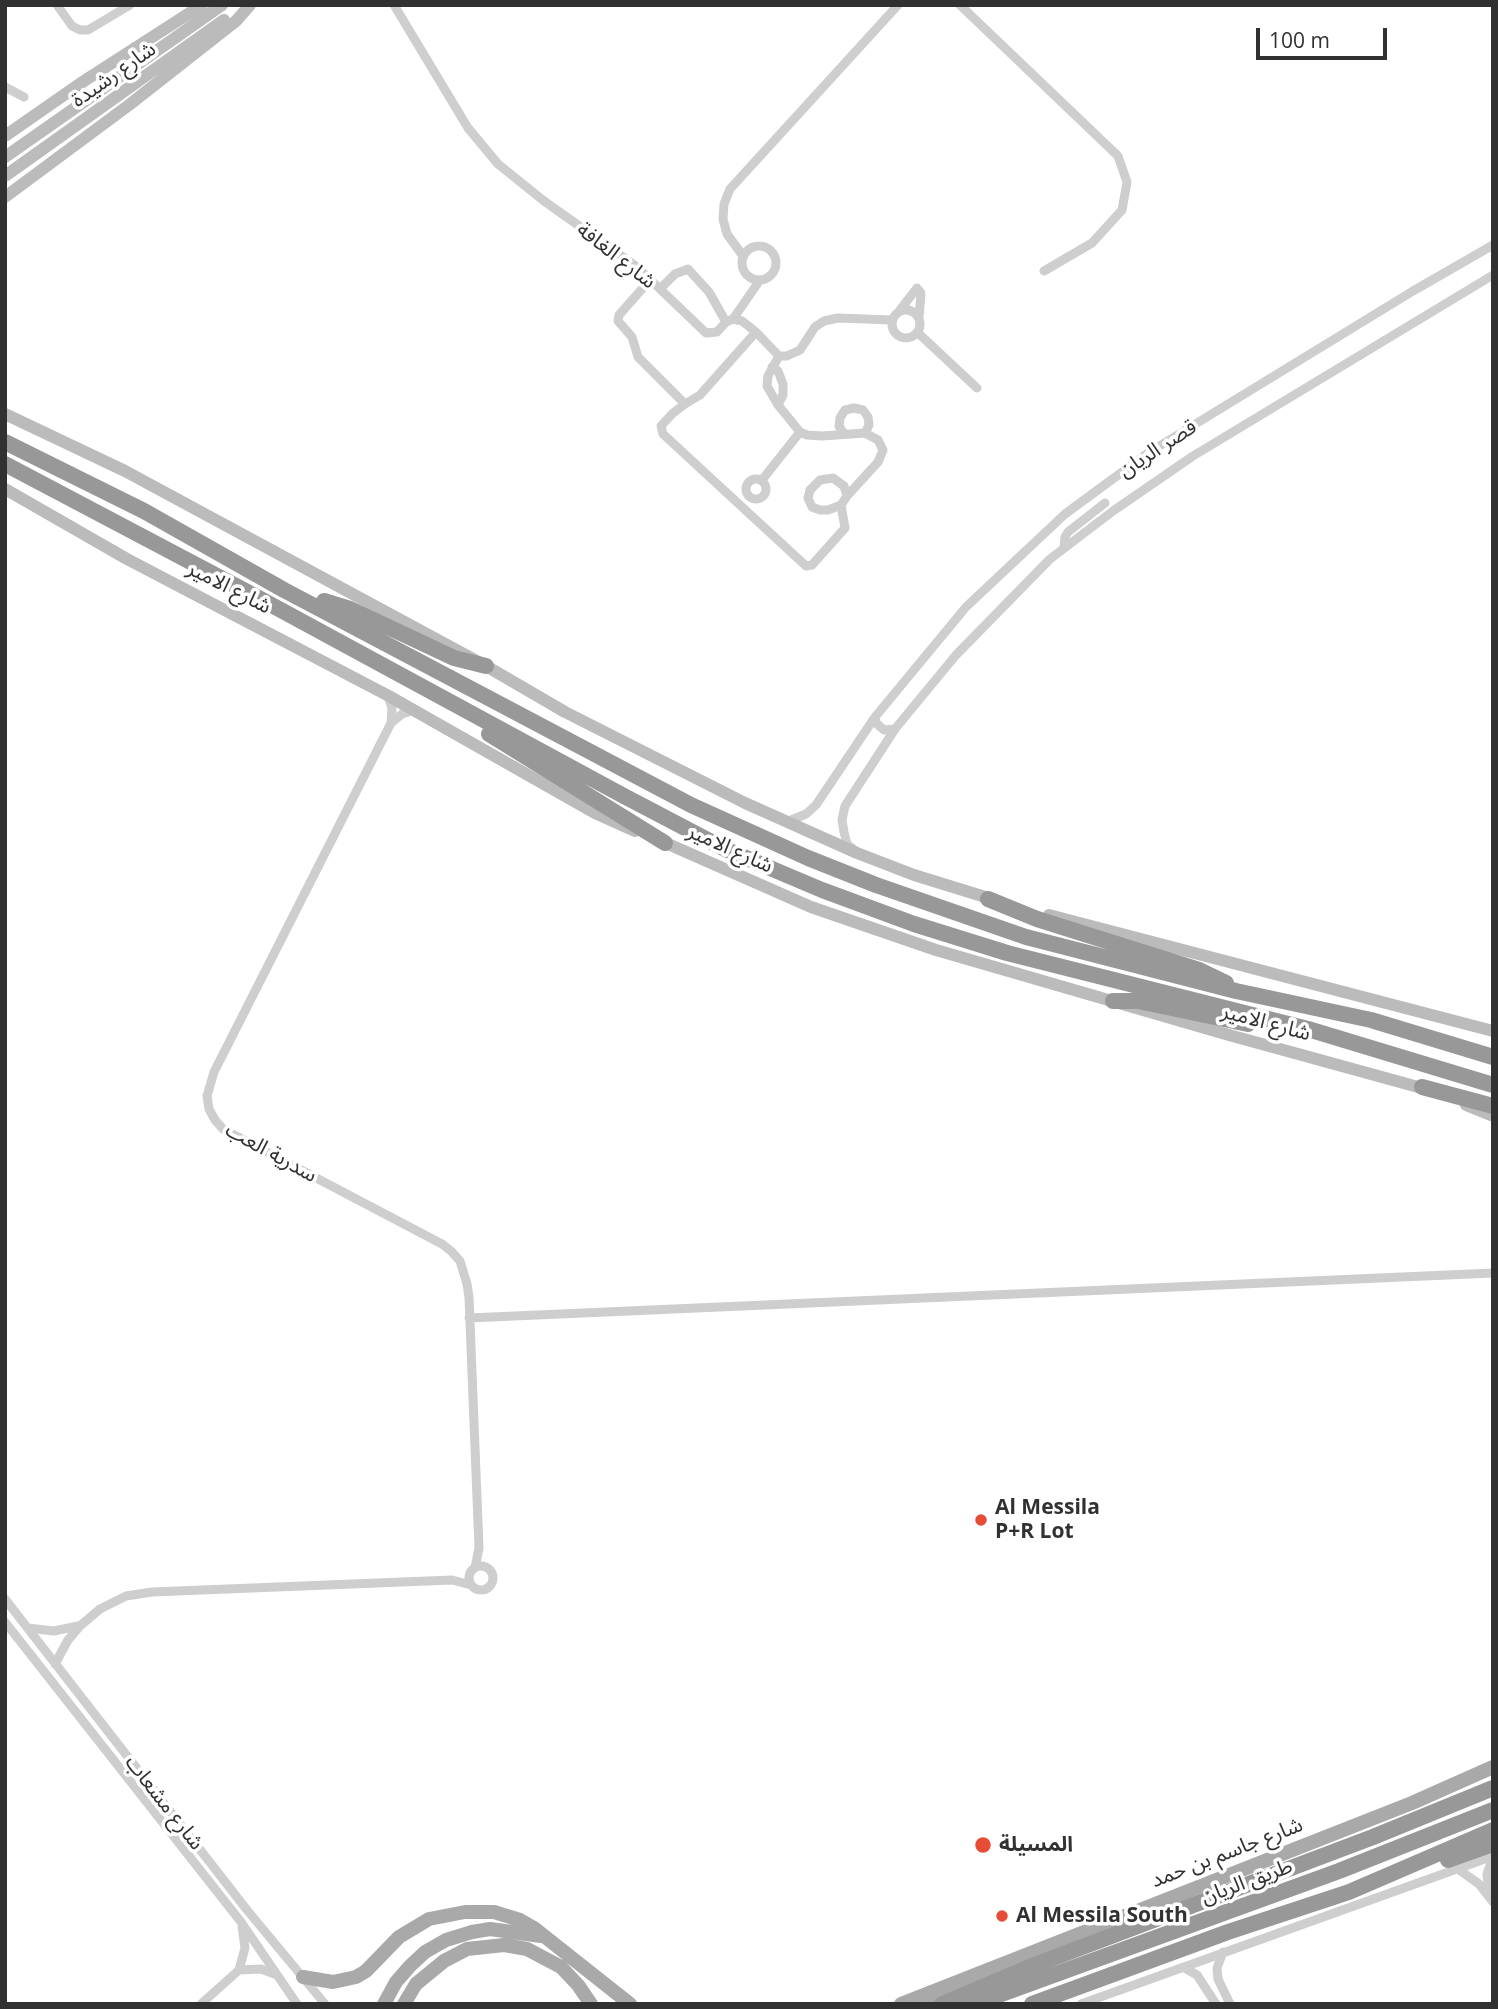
<!DOCTYPE html>
<meta charset="utf-8">
<style>
body{margin:0}
#map{position:relative;width:1498px;height:2009px;overflow:hidden;background:#fff;font-family:"Open Sans",sans-serif}
canvas{display:block}
.frame{position:absolute;inset:0;border:7px solid #313131;pointer-events:none}
.scale{position:absolute;left:1256px;top:28px;width:131px;height:32px;box-sizing:border-box;border:4px solid #313131;border-top:0;padding-left:9px;font-size:21px;line-height:24px;white-space:nowrap;color:#313131;-webkit-text-stroke:5px #fff;paint-order:stroke}
</style>
<div id="map">
<canvas width="1498" height="2009"></canvas>
<div class="frame"></div>
<div class="scale">100 m</div>
</div>
<script>
const ctx = document.querySelector('canvas').getContext('2d');
ctx.lineJoin = 'round';
const toPath = rows => new Path2D(rows.map(r => 'M' + r).join(''));
function strokePath(path, color, width, dash) { ctx.strokeStyle = color; ctx.lineWidth = width; ctx.lineCap = dash ? 'butt' : 'round'; ctx.setLineDash(dash || []); ctx.stroke(path); }
function write(font, color, halo, rows, align = 'center') {
  ctx.font = font + ' "Open Sans","Noto Sans Arabic",sans-serif'; ctx.lineWidth = 7; ctx.setLineDash([]); ctx.textBaseline = 'middle'; ctx.strokeStyle = halo; ctx.fillStyle = color; for (const [text, x, y, turn = 0] of rows) {
    ctx.save(); ctx.translate(x, y); ctx.rotate((+turn || 0) * Math.PI / 180); ctx.textAlign = isNaN(turn) ? turn : align; if (halo) ctx.strokeText(text, 0, 0); ctx.fillText(text, 0, 0); ctx.restore();
  }
}
const street = toPath([
 [57,5,72,26,80,30,88,30,130,5],
 [394,5,468,128,498,164,544,201,637,267,706,333,717,332,726,322,733,319,742,321,756,332,779,356,787,356,800,350,815,327,824,321,838,318,892,320],
 [960,5,1118,156,1127,182,1122,210,1092,243,1044,271],
 [5,87,24,97],
 '742 263a17 17 0 1 1 34 0a17 17 0 1 1-34 0Z',
 [743,256,727,234,723,219,724,204,730,189,898,5],
 [650,280,619,315,618,321,632,337,638,357,685,404,700,395,756,332],
 [660,289,675,274,688,269,709,292,726,322],
 '892 324a14 14 0 1 1 28 0a14 14 0 1 1-28 0Z',
 [900,310,917,288,921,293,919,318],
 [733,319,760,280],
 [917,332,977,388],
 [779,356,768,376,767,386,778,405,800,432,807,435,822,436,865,433,878,440,883,450,878,462,847,496],
 [772,367,778,371,783,384,783,395,778,405],
 [685,404,673,413,661,426,663,434,806,566,812,565,845,528,841,505],
 [844,434,839,426,840,418,845,410,854,408,863,410,868,417,869,425,865,433],
 [833,478,844,486,847,496,841,505,828,510,820,510,812,507,808,498,810,490,820,480,833,478],
 '746 489a10 10 0 1 1 20 0a10 10 0 1 1-20 0Z',
 [762,480,800,432],
 [1064,548,1065,537,1068,532,1105,503],
 [388,696,392,708,391,723,214,1072,207,1096,209,1109,215,1120,223,1129,442,1244,451,1251,460,1261,467,1284,469,1297,479,1548,475,1568],
 [875,717,876,723,884,730,895,729],
 [391,723,402,714,415,710],
 [786,822,806,814,816,805,875,717,966,607,1065,514,1148,453,1413,291,1493,245],
 [853,849,847,844,844,832,842,820,845,806,895,729,956,655,1050,559,1113,511,1193,456,1493,275],
 [469,1318,1493,1273],
 '469 1578a12 12 0 1 1 24 0a12 12 0 1 1-24 0Z',
 [5,1599,247,1910,325,2004],
 [5,1622,241,1922,297,2004],
 [28,1628,54,1631,78,1626],
 [55,1664,68,1640,80,1626,100,1609,126,1596,152,1592,452,1580,471,1585],
 [1458,1869,1479,1884,1493,1902],
 [1489,1894,1487,1874,1493,1857],
 [1223,1952,1217,1968,1218,1979,1230,2004],
 [1183,1967,1197,1975,1216,2004],
 [239,1970,261,1969,277,1975],
 [201,2004,239,1970,245,1948,242,1926],
 [1081,2004,1493,1856]
]);
const secondary = toPath([
 [5,136,84,81,202,5],
 [5,157,222,5],
 [5,176,224,20],
 [5,197,129,105,236,21,250,5],
 [5,414,125,471,486,666,565,712,745,803,857,853,914,875,995,900],
 [5,489,127,559,387,695,595,813,635,831],
 [659,840,811,907,936,950,1229,1035,1429,1090],
 [1049,915,1493,1031],
 [1466,1105,1493,1116]
]);
const primary = toPath([
 [303,1977,333,1982,356,1977,366,1971,399,1937,429,1919,465,1912,494,1912,520,1920,534,1928,630,2004],
 [384,2004,396,1982,410,1966,425,1952,446,1940,472,1932,490,1929,541,1936],
 [404,2004,416,1984,444,1961,467,1949,504,1945,527,1949,561,1967,578,1985,591,2004],
 [901,2004,1412,1803,1493,1767],
 [928,2004,952,1995]
]);
const highway = toPath([
 [5,442,144,511,284,590,691,805,808,858,876,885,1026,937,1236,991,1371,1020,1493,1057],
 [5,464,255,596,622,795,725,849,822,890,914,924,1007,953,1308,1029,1493,1085],
 [324,601,350,609,454,658,486,666],
 [489,734,665,843],
 [988,899,1037,919,1199,970,1226,983],
 [1113,1001,1138,1001,1248,1024],
 [1422,1087,1493,1106],
 [1448,1860,1493,1844],
 [942,2004,1032,1966,1373,1837,1493,1788],
 [974,2004,1339,1871,1493,1810],
 [1032,2004,1228,1932,1349,1892,1493,1830]
]);
const markers = [
 [981,1520,7,"#e64c36"],
 [983,1845,9,"#e64c36"],
 [1002,1916,7,"#e64c36"]
];
const streetNames = [
 ["شارع رشيدة",114,75,-35],
 ["شارع الغافة",616,256,38],
 ["قصر الريان",1158,449,-33],
 ["شارع الامير",229,588,27],
 ["شارع الامير",730,849,24],
 ["شارع الامير",1266,1023,15],
 ["سدرية العب",271,1153,29],
 ["شارع مشعاب",164,1803,52],
 ["شارع جاسم بن حمد",1227,1853,-21],
 ["طريق الريان",1247,1882,-20]
];
const poiNames = [
 ["Al Messila",995,1508],
 ["P+R Lot",995,1532],
 ["المسيلة",999,1845],
 ["Al Messila South",1016,1916]
];
strokePath(street, '#cecece', 9);
strokePath(secondary, '#bbb', 12);
strokePath(primary, '#a9a9a9', 14);
strokePath(highway, '#989898', 16);
for (const [x, y, r, color] of markers) { const dot = new Path2D(); dot.arc(x, y, r, 0, 2 * Math.PI); ctx.fillStyle = color; ctx.fill(dot); strokePath(dot, '#fff', 2.5); }
write('21px', '#313131', '#fff', streetNames);
write('bold 21px', '#313131', '#fff', poiNames, 'left');
</script>
